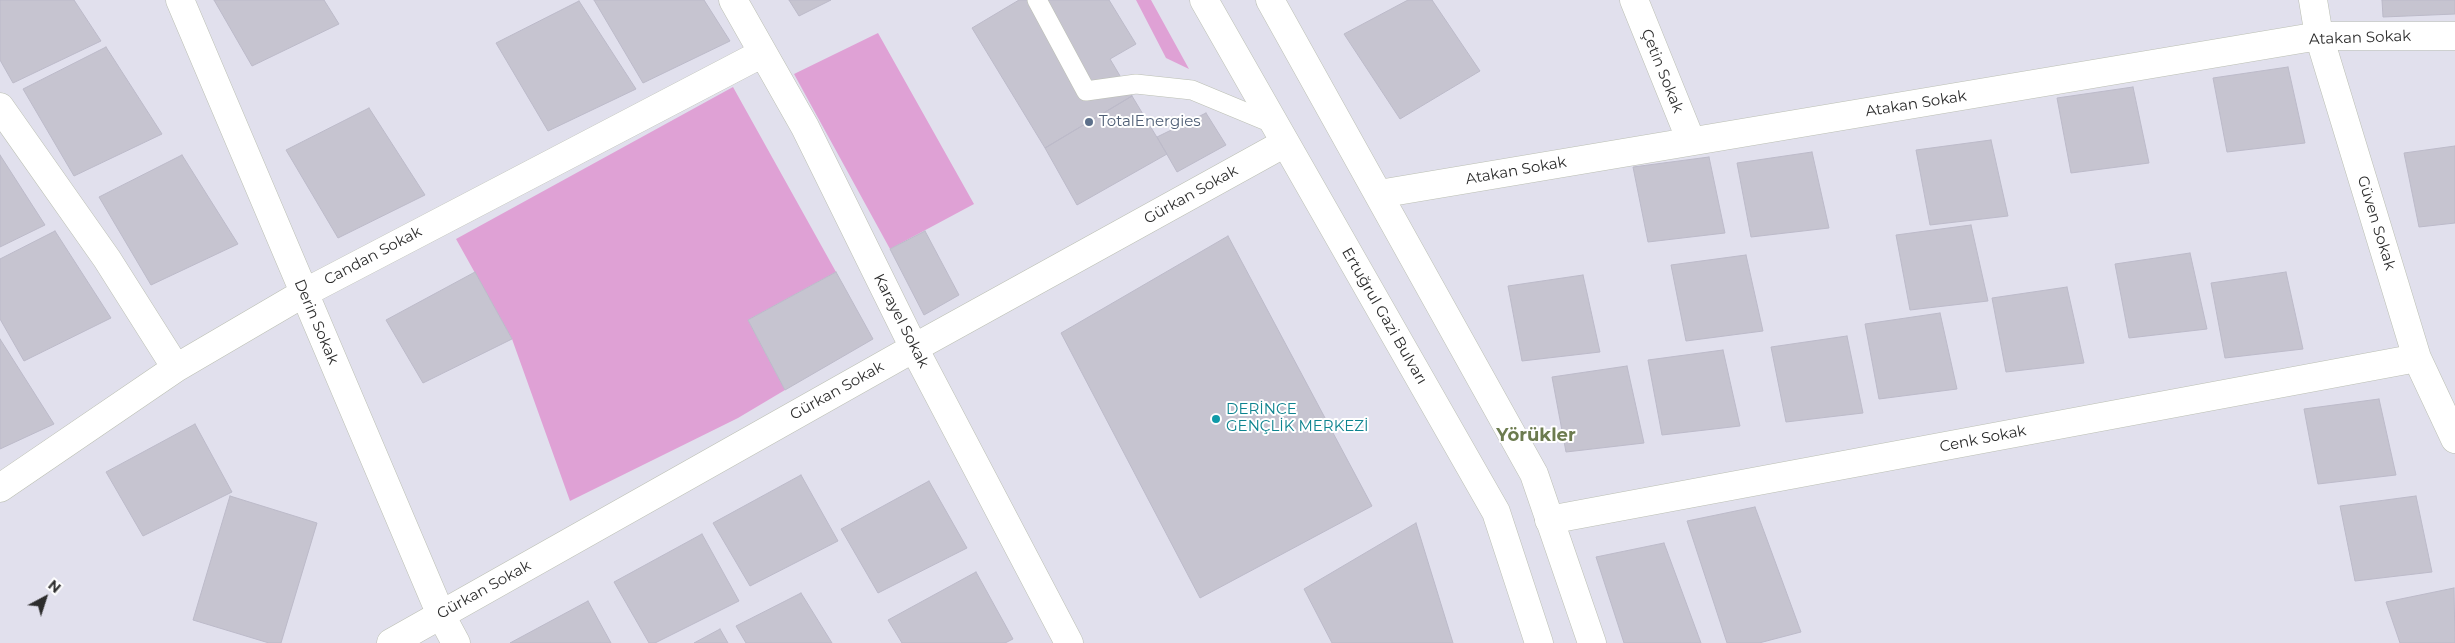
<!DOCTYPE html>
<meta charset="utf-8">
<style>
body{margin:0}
#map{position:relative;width:2455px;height:643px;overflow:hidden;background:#e1e0ed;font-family:Montserrat,sans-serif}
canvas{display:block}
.north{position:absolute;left:20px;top:573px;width:50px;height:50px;-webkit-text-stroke:4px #fff;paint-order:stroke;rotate:40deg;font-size:14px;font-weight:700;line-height:20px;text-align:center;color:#2d2d2d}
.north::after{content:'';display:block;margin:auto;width:18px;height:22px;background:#2d2d2d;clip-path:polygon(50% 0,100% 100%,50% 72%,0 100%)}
</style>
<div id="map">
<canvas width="2455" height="643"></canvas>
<div class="north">N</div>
</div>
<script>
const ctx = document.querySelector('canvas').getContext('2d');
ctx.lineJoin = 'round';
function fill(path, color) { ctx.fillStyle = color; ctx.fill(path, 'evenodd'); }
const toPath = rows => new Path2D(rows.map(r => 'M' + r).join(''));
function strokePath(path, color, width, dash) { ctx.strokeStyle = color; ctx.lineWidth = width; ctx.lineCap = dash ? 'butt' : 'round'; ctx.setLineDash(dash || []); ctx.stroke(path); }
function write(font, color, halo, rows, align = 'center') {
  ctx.font = font + ' Montserrat,sans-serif'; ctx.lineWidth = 4; ctx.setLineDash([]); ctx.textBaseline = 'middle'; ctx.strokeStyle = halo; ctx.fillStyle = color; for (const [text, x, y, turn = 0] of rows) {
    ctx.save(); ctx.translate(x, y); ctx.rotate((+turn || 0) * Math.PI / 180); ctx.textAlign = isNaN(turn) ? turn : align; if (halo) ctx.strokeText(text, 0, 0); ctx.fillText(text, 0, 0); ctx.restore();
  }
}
const green = toPath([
 [1136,0,1151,0,1189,69,1166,58],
 [878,33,974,204,890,249,794,74],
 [733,87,836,272,748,320,785,390,738,418,570,501,512,339,456,239]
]);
const building = toPath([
 [0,0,74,0,101,41,13,83,0,60,0,0],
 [214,0,324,0,339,24,252,66,214,0],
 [594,0,704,0,730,41,643,83,594,0],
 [789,0,831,0,799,16,789,0],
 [1019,0,1109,0,1136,44,1110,59,1132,96,1045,148,972,28,1019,0],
 [1408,0,1432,0,1480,71,1400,119,1344,34,1408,0],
 [2382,0,2455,0,2455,14,2383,17,2382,0],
 [579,1,636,89,548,131,496,43,579,1],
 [106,47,162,134,74,176,23,89,106,47],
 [2288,67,2305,143,2227,152,2213,78,2288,67],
 [2133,87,2149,163,2071,173,2057,98,2133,87],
 [1132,96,1167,154,1077,205,1045,148,1132,96],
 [369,108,425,195,338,238,286,150,369,108],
 [1206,113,1226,145,1177,172,1157,137,1206,113],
 [1991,140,2008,216,1930,225,1916,150,1991,140],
 [2455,146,2455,223,2419,227,2404,153,2455,146],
 [1812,152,1829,228,1751,237,1737,163,1812,152],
 [0,155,45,225,0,247,0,155],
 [182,155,238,244,151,285,99,197,182,155],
 [1709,157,1725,233,1648,242,1633,167,1709,157],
 [1971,225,1988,301,1910,310,1896,235,1971,225],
 [55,231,111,318,24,361,0,319,0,259,55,231],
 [925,231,959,295,924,315,890,249,925,231],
 [1228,236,1372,506,1200,598,1061,333,1228,236],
 [2190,253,2207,329,2129,338,2115,264,2190,253],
 [1746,255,1763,331,1686,341,1671,265,1746,255],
 [475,272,512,339,423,383,386,320,475,272],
 [836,272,873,339,785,390,748,320,836,272],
 [2286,272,2303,349,2225,358,2211,283,2286,272],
 [1583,275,1600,352,1522,361,1508,286,1583,275],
 [2067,287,2084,363,2006,372,1992,298,2067,287],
 [1940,313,1957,389,1879,399,1865,324,1940,313],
 [1847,336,1863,413,1786,422,1771,347,1847,336],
 [0,339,54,424,0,449,0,339],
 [1723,350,1740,426,1662,435,1648,360,1723,350],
 [1627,366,1644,443,1566,452,1552,377,1627,366],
 [2379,399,2396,475,2318,484,2304,409,2379,399],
 [195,424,232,492,143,536,106,472,195,424],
 [801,475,838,541,750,586,713,523,801,475],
 [929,481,967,548,878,593,841,529,929,481],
 [230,496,317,523,281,643,269,643,193,620,230,496],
 [2416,496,2432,572,2355,581,2340,506,2416,496],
 [1755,507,1801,632,1759,643,1727,643,1687,521,1755,507],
 [1416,523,1453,643,1332,643,1304,589,1416,523],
 [702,534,739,601,655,643,649,643,614,582,702,534],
 [1664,543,1701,643,1624,643,1596,557,1664,543],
 [976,572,1013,639,1005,643,902,643,888,620,976,572],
 [2454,588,2455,643,2400,643,2386,602,2454,588],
 [801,593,832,643,746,643,736,626,801,593],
 [588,601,611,643,510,643,588,601],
 [720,629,728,643,694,643,720,629]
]);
const lane = toPath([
 [1037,0,1086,91,1136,84,1192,90,1274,124]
]);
const street = toPath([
 [180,0,441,615,456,643],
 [733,0,805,127,914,348,1069,643],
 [1634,0,1691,141],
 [2313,0,2319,36,2417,358,2455,439],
 [0,107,107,259,176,368],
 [1379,194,2319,36,2455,36],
 [0,488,176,368,304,293,763,53],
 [1549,520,2417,358],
 [391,643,914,348,1285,143]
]);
const secondary = toPath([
 [1204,0,1496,512,1539,643],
 [1270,0,1534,474,1592,643]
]);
const markers = [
 [1089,122,5,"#5c6f8a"],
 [1216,419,5,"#0f9aa8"]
];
const streetNames = [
 ["Atakan Sokak",2360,38,-2],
 ["Çetin Sokak",1662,71,68],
 ["Atakan Sokak",1916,104,-9],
 ["Atakan Sokak",1516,171,-10],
 ["Gürkan Sokak",1191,195,-29],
 ["Güven Sokak",2376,223,73],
 ["Candan Sokak",373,256,-28],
 ["Ertuğrul Gazi Bulvarı",1384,316,60],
 ["Karayel Sokak",901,321,63],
 ["Derin Sokak",316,322,67],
 ["Gürkan Sokak",837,391,-29],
 ["Cenk Sokak",1983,439,-11],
 ["Gürkan Sokak",484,590,-29]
];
const serviceNames = [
 ["TotalEnergies",1099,122]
];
const cultureNames = [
 ["DERİNCE",1226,410],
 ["GENÇLİK MERKEZİ",1226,427]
];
const quarterNames = [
 ["Yörükler",1536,436]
];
fill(green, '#dfa1d5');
fill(building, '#c6c4d0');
strokePath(building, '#bcbac9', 1);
strokePath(lane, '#bbbfb3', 20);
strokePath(street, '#bbbfb3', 29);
strokePath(secondary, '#bbbfb3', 29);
strokePath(lane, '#fff', 19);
strokePath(street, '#fff', 28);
strokePath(secondary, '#fff', 28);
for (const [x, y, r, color] of markers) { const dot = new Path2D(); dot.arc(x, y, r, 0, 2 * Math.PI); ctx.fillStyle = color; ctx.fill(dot); strokePath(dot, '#fff', 2); }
write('15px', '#2d2d2d', '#fff', streetNames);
write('15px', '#4e5e75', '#fff', serviceNames, 'left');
write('15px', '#0d838f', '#fff', cultureNames, 'left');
write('bold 18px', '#6c7b4f', '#fff', quarterNames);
</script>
